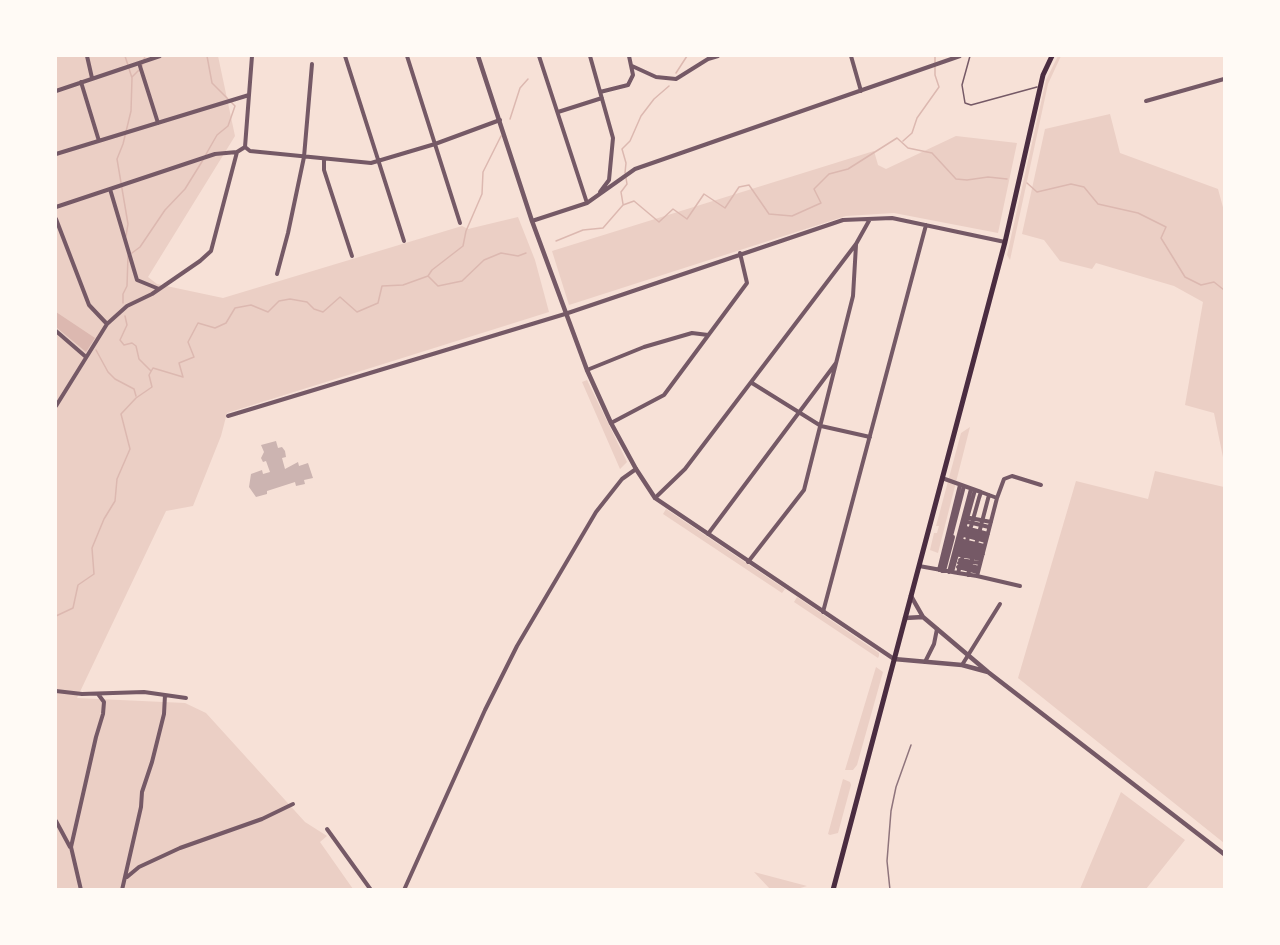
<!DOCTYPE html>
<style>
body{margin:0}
#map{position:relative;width:1280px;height:945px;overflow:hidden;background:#f7e1d7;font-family:Commissioner,sans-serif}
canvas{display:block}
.frame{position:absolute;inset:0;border:57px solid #fffaf5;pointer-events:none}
</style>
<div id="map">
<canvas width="1280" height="945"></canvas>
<div class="frame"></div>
</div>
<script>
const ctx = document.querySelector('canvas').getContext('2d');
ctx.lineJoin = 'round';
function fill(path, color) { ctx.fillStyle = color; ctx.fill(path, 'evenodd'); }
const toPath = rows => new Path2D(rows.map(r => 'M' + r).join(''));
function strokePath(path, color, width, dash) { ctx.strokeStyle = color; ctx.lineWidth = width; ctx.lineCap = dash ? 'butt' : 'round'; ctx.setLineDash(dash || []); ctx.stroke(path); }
const green = toPath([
 [56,56,218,56,235,136,148,277,157,284,223,298,462,226,468,229,518,217,535,260,549,312,227,413,221,436,193,506,166,511,77,698,185,703,206,713,305,822,327,836,320,842,353,889,56,889],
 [1058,56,1061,56,1048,84,1010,260,1007,255,1046,80],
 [1110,114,1120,153,1218,189,1224,211,1224,462,1214,413,1185,405,1203,302,1174,286,1096,263,1092,269,1060,261,1044,240,1022,234,1045,129],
 [956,136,1017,143,998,233,894,213,846,216,569,305,552,251,874,151,878,165,886,169],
 [587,380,627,462,620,469,582,382],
 [970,427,938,553,930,550,934,533,937,533,939,526,936,526,961,433],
 [1155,471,1224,487,1224,843,1018,678,1076,481,1148,499],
 [666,509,785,589,782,593,663,514],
 [797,597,879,653,879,656,878,658,794,602],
 [876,667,883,672,857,765,853,770,845,770],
 [843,779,850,782,851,785,838,833,830,835,828,834],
 [1121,792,1185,840,1146,889,1080,889],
 [754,872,807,886,797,889,770,889]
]);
const water = toPath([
 [56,312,95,338,86,352,56,327]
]);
const stream = toPath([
 [125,56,132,78,131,111,123,144,117,159,128,224,126,236],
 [207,56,212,83,228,99],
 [142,66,145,56],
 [676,73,687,56],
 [132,77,139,70],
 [510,119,520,88,528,79],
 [903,141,912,133,917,118,939,87,935,75,935,56],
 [205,156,217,135,228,126,235,106,231,102],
 [625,173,626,163,622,149,630,141,641,116,654,99,669,86],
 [1027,183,1037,192,1071,184,1084,187,1098,204,1138,213,1166,227,1161,238,1185,277,1201,285,1214,282,1224,290],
 [623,204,621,192,627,184,626,178],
 [556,241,583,230,603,228,623,205,634,201,659,222,673,209,687,219,704,194,725,208,739,187,749,185,769,214,792,216,821,203,814,189,829,174,848,169,897,138,908,148,932,153,956,179,967,180,988,177,1007,179],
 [132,253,140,247,165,210,185,189,203,160],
 [428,276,432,270,463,246,466,231,482,194,483,172,501,136],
 [123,303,123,294,127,286,128,256],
 [125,316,127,325,120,340,124,345,132,343,136,346,139,359,151,371],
 [96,350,108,372,115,379,134,389,136,396],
 [56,616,73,608,78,585,94,574,92,548,104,519,115,501,117,479,130,449,121,414,136,398,152,387,149,375,153,368,183,377,179,363,194,357,188,342,198,323,215,328,226,323,235,308,251,305,268,312,279,301,290,299,307,302,314,309,323,312,340,297,357,312,378,303,382,286,403,285,428,276,438,286,462,281,484,260,501,253,518,256,526,253]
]);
const building = toPath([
 [276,441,278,448,282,447,285,451,286,457,282,458,285,469,298,462,299,466,308,463,313,478,304,480,305,484,296,486,295,482,267,491,267,494,256,497,249,487,251,474,262,470,263,474,270,472,266,461,263,462,261,458,264,452,261,445]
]);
const service = toPath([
 [970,56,962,85,965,103,971,105,1037,87]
]);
const minor = toPath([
 [87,56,92,78],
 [345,56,404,241],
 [407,56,460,223],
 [539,56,587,203],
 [590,56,613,138,609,180,600,192],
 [851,56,861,91],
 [139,63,158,123],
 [632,66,656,77,676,79,708,59,718,56],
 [81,82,99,141],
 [56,91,160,56],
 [600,92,628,85,633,75,629,56],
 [1146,101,1224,79],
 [558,112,602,98],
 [245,147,250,151,371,163,435,144,500,120],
 [245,147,252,56],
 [56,154,249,95],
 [324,159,324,170,352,256],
 [110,189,137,280,159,289],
 [56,207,215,154,237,152],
 [56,219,89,305,107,324],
 [532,221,587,203,635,169,960,56],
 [277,274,288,233,304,157,312,64],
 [56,331,86,357],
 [587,370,644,347,692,333,708,335],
 [752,383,821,426,870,437],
 [56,406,107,324,127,306,152,294,200,261,211,251,237,152,245,147],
 [228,416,565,314,843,220,892,218,1005,242],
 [611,423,664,395,747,283,740,253],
 [655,498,685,469,856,244,870,219],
 [997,498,1004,479,1012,476,1041,485],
 [965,517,991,522],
 [964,521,989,527],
 [962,527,988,534],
 [961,531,987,537],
 [708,534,836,363],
 [960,534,986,541],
 [959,540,984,546],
 [958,544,983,550],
 [957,547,983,554],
 [956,551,982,556],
 [955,554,981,559],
 [960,560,980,563],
 [748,562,804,490,853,296,856,245],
 [959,563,979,568],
 [919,566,958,573,979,498,981,492,942,478],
 [958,567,978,572],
 [939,570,960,485],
 [942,571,964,486],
 [944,571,953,537],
 [949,572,971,489],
 [952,572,975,490],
 [958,573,977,576,997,498,981,492],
 [968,575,989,495],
 [977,576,1020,586],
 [823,612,926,225],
 [925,662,934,644,937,629],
 [962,665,1000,604],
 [56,691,82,694,144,692,186,698],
 [56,821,70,847],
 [327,829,371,890],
 [127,877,139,867,180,848,262,819,293,804],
 [81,890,71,847,96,737,103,714,104,702,98,694],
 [122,890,141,807,142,792,152,762,164,714,165,695],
 [404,890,485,710,517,646,596,512,622,479,636,469]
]);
const tertiary = toPath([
 [478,56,532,221,587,370,611,423,636,469,655,498,894,659,962,665,988,672],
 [911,596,923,617,988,672,1224,854],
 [905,618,923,617]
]);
const secondary = toPath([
 [833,890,1005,242,1043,75,1052,56]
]);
const rail = toPath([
 [890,890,887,861,891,811,896,787,911,745]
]);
fill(green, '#ebcfc5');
fill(water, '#dcb8b0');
strokePath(stream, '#dcb8b0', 1.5);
fill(building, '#ccb4b1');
strokePath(service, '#755966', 1.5);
strokePath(minor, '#755966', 4);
strokePath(tertiary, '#755966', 4.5);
strokePath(secondary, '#4a2c40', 5);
strokePath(rail, '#8f747c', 1.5);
</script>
